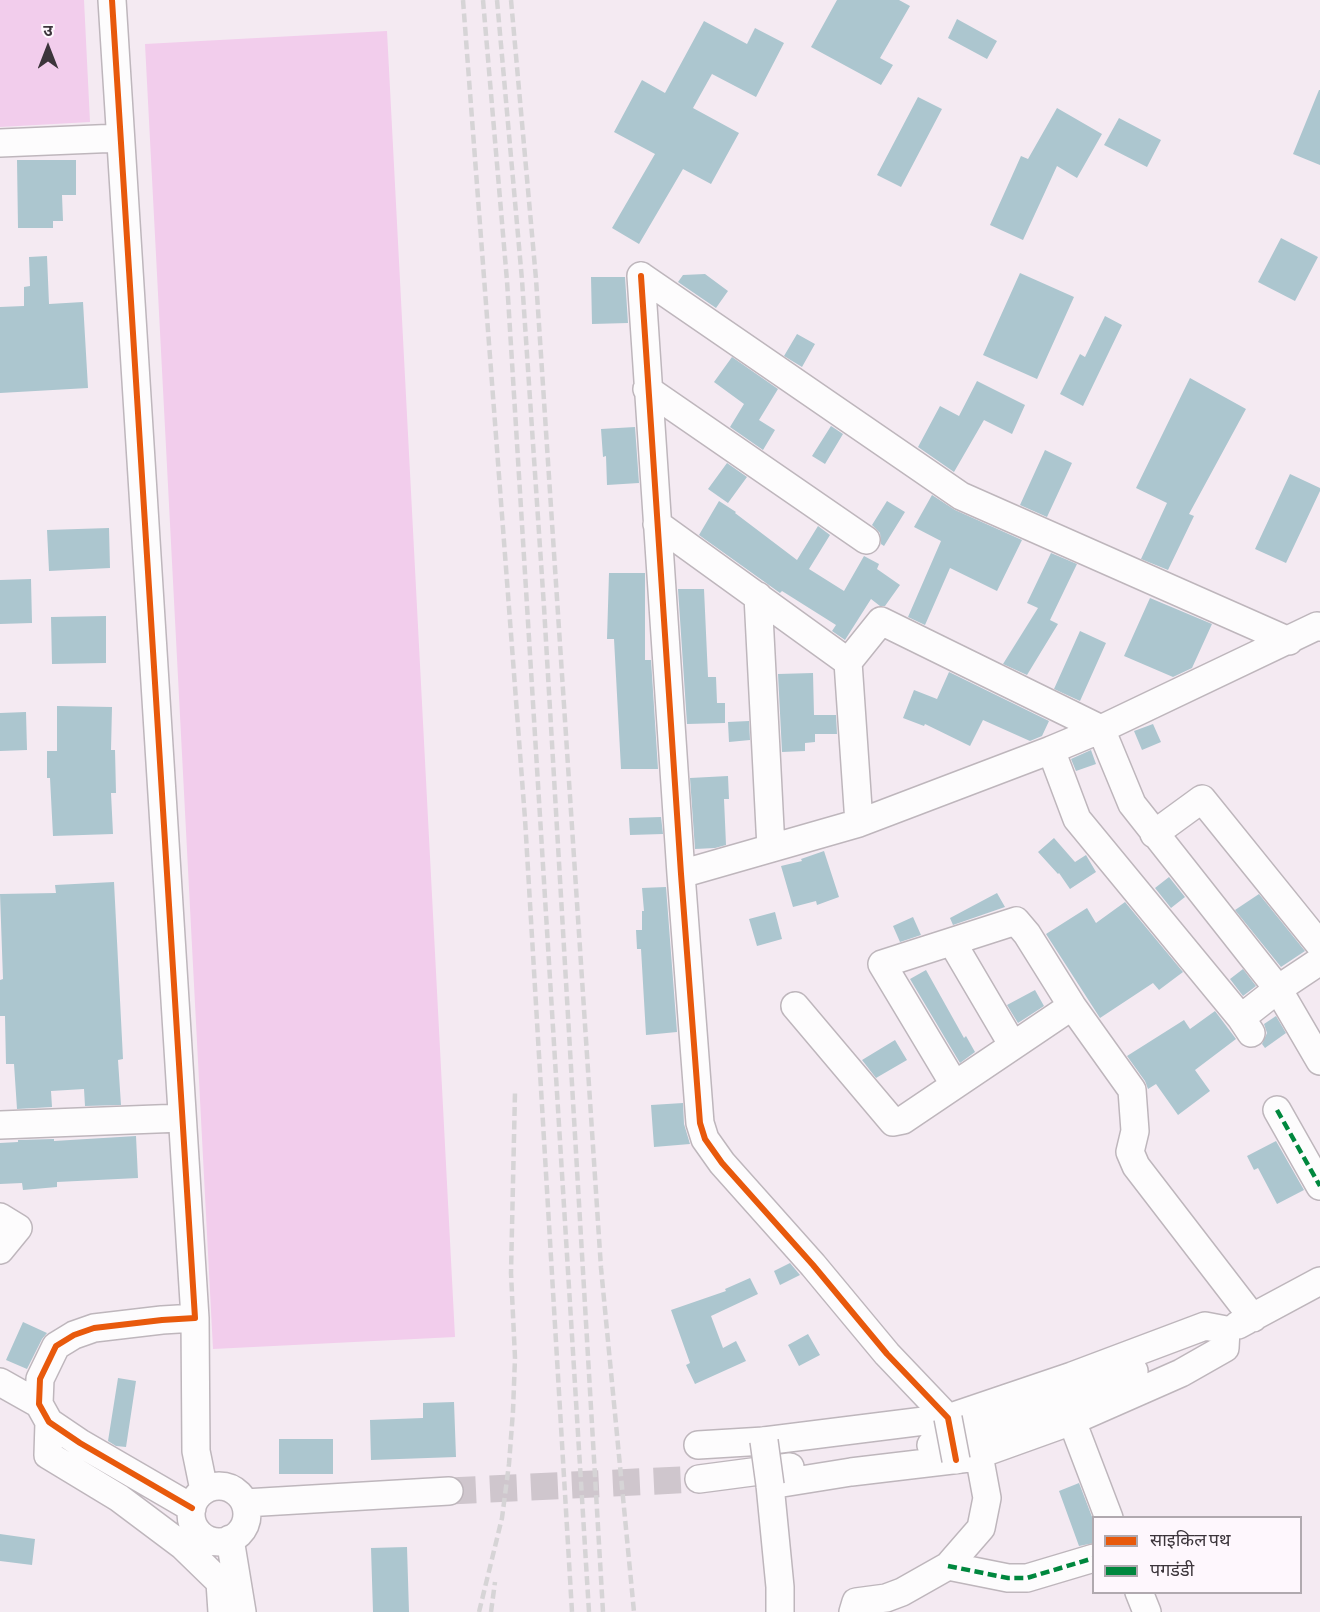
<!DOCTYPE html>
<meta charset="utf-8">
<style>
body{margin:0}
#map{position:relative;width:1320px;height:1612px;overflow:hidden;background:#f4eaf2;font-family:"Asap Condensed","Noto Sans Devanagari",sans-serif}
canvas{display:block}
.legend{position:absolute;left:1092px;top:1516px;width:210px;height:78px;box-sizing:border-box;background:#fef7fd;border:2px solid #b0a9af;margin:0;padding:8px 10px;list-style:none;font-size:18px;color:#3c353b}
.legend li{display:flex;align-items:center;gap:12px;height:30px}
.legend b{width:30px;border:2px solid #b0a9af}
.north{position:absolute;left:18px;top:18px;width:60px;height:60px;-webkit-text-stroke:4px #fef7fd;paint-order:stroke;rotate:0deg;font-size:16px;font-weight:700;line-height:24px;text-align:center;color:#3c353b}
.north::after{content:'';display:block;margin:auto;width:21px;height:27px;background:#3c353b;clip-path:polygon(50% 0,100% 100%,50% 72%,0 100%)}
</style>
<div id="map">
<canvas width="1320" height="1612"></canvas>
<ul class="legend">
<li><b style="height:8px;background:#e8590c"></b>साइकिल पथ</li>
<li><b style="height:8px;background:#00873e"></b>पगडंडी</li>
</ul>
<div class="north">उ</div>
</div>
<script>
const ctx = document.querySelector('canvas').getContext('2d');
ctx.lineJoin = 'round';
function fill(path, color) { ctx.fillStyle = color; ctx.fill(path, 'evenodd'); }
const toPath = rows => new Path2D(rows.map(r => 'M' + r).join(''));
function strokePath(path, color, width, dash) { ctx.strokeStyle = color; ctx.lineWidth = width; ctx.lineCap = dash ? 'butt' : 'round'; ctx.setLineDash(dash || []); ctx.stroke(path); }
const green = toPath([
 [0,0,84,0,90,122,0,127],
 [387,31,455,1337,213,1349,145,44]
]);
const building = toPath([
 [837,0,899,0,910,6,880,58,893,65,881,85,811,47],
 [957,19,997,41,987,59,948,38],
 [704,21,747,44,755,28,784,43,756,97,712,74,693,108,739,133,711,184,683,169,639,244,612,228,655,154,614,132,642,80,665,93],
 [1319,90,1320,90,1320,165,1293,154],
 [918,97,942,109,901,187,877,175],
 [1057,108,1102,134,1077,178,1057,166,1023,240,990,225,1021,156,1028,159],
 [1119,118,1161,140,1147,167,1104,145],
 [17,160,76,160,76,195,62,195,63,221,53,221,53,228,18,228],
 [1281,238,1318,257,1295,301,1258,282],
 [47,256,49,304,83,302,88,388,0,393,0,307,24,306,24,287,30,286,29,257],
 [1020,273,1074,297,1037,379,983,355],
 [705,274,728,291,716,308,678,282,683,275],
 [591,277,625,277,628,323,592,324],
 [1105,316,1122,325,1083,406,1060,394,1080,354,1085,357],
 [797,334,815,344,802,367,784,356],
 [732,357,778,389,759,420,775,430,763,450,730,427,744,404,714,382],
 [1190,378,1246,409,1189,514,1194,516,1168,570,1141,559,1167,503,1136,488],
 [977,381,1025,405,1012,434,984,420,954,472,918,447,940,406,959,416],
 [831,426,843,434,825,464,812,456],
 [635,427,639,483,607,485,606,456,603,457,601,429],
 [1045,450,1072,463,1047,517,1020,505],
 [727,463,747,477,728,503,708,489],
 [1290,474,1320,488,1320,491,1286,563,1255,549],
 [932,495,955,510,1022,540,997,591,950,568,925,625,908,617,941,541,914,527],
 [719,501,736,512,735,513,797,560,818,526,830,535,809,569,844,591,864,556,879,564,877,569,900,585,885,606,880,606,871,599,845,640,832,631,836,625,782,591,780,593,699,535],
 [887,501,905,512,884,546,881,544,880,533,872,525],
 [109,528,110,568,49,571,47,530],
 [1051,553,1077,564,1050,620,1058,624,1027,675,1003,664,1038,608,1027,603],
 [609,573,645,573,645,660,651,660,658,769,621,769,614,639,607,639],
 [31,579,32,623,0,624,0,580],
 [678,589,704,589,708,677,716,677,717,703,725,703,725,723,687,724],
 [1150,598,1212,624,1192,668,1173,677,1124,656],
 [106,616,106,663,52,664,51,617],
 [1080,631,1106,643,1080,701,1054,689],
 [949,672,1049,721,1042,736,1030,741,983,720,970,746,925,724,924,726,903,718,914,690,937,699],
 [813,673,814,715,836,715,837,734,815,734,815,742,805,743,805,751,782,752,778,674],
 [57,706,112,707,111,750,115,750,116,793,111,793,113,834,53,836,50,778,47,778,47,751,57,751],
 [26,712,27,750,0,751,0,713],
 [749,721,750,740,729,742,728,722],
 [1153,724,1161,742,1142,750,1134,731],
 [1091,750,1096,764,1076,771,1071,759],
 [728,776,729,799,724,799,726,845,715,848,695,849,690,778],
 [661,817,663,834,630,835,629,818],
 [1054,838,1075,862,1086,855,1096,872,1070,889,1059,873,1058,874,1038,852],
 [824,851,839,897,817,905,816,901,793,907,781,866,802,861,801,859],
 [1169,877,1185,897,1171,908,1155,888],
 [114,882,123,1059,118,1060,121,1105,85,1106,84,1089,51,1091,52,1107,17,1109,14,1064,6,1064,5,1016,0,1016,0,980,3,979,0,894,56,893,55,885],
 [666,887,677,1032,646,1035,641,949,637,949,636,930,642,930,642,911,644,911,642,888],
 [997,893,1005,907,953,925,950,918],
 [1259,894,1305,951,1281,967,1235,910],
 [1125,902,1183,972,1159,990,1153,983,1100,1018,1046,934,1087,908,1096,923],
 [775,912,782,939,757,946,749,919],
 [913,917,921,935,900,942,893,926],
 [1243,969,1256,986,1243,996,1230,979],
 [926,970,964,1038,966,1036,975,1052,960,1063,910,979],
 [1035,990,1044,1006,1018,1023,1007,1005],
 [1215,1011,1236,1039,1195,1070,1210,1091,1178,1115,1156,1084,1148,1089,1145,1081,1127,1056,1184,1020,1190,1029],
 [1276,1016,1286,1033,1265,1048,1262,1044,1267,1033,1264,1024],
 [895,1040,907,1060,876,1078,862,1060],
 [683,1103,684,1124,690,1144,654,1147,651,1105],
 [136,1136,138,1178,57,1182,57,1187,23,1190,22,1183,0,1184,0,1143,18,1142,18,1140,54,1139,54,1141],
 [1276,1141,1304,1190,1277,1204,1258,1168,1254,1170,1247,1156],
 [790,1263,800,1275,780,1285,774,1271],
 [750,1278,758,1294,711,1316,723,1348,736,1341,746,1361,695,1384,686,1365,690,1363,671,1310,726,1291,725,1289],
 [23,1322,47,1333,42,1339,27,1369,6,1360],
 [808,1334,820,1355,799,1366,788,1345],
 [118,1378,136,1381,126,1447,116,1446,108,1441],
 [454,1402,456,1457,371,1460,370,1420,423,1418,423,1403],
 [279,1439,333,1439,333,1474,279,1474],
 [1079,1483,1094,1522,1094,1543,1079,1546,1059,1491],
 [0,1534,35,1539,32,1565,0,1561],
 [407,1547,409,1612,373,1612,371,1548]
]);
const minorTunnel = toPath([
 [449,1491,699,1479]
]);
const minor = toPath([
 [112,0,195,1318,162,1320,94,1328,74,1335,56,1346,40,1379,39,1404,49,1422,80,1443,192,1508],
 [0,143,120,138],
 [641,276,681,874,700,1123,705,1139,722,1163,813,1265,887,1354,948,1418],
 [641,276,961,496,1289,641],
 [647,389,866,540],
 [657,524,848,662],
 [758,596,771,848],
 [1051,750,1077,819,1241,1018,1251,1033],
 [859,823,848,662,881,621,1101,729,1132,804,1278,989,1320,1061],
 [1154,834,1202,799,1320,945],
 [681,874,859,823,1051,750,1101,729,1317,626,1320,627],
 [952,942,1012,1044],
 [795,1006,893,1122,903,1120,1072,1006],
 [1241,1018,1278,989,1320,961],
 [954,1084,882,964,1016,921,1027,934,1072,1006,1132,1090,1135,1131,1130,1152,1136,1166,1253,1318],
 [1277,1110,1320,1186],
 [0,1125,182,1118],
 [0,1217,18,1228,0,1250],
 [195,1318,196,1451,204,1490],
 [1238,1325,1320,1281],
 [0,1382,39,1404],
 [1072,1421,1109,1518],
 [49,1422,48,1455,119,1498,183,1546,220,1582,222,1612],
 [698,1445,764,1441,948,1418,1072,1376,1205,1326,1226,1330,1225,1348,1181,1373,1072,1421,969,1458,851,1472,770,1485,780,1587,780,1612],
 [931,1445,976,1435,1030,1416,1134,1371],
 [699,1479,790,1467],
 '191 1514a28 28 0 1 1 56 0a28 28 0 1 1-56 0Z',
 [245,1503,449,1491],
 [230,1539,242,1612],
 [948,1566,1008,1578,1027,1578,1094,1558],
 [1139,1592,1147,1612],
 [853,1612,856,1602,886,1598,902,1592,948,1566,981,1528,987,1498,979,1455]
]);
const rail = toPath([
 [463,0,525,819,572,1612],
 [483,0,507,281,589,1612],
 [497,0,522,280,544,607,603,1612],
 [511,0,536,279,601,1268,634,1612],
 [479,1612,502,1518,509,1464,513,1411,515,1358,511,1273,515,1092],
 [491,1612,495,1582]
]);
const minorBridge = toPath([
 [948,1418,956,1460],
 [764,1441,770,1485]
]);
const quiet = toPath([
 [1277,1110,1320,1186],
 [948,1566,1008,1578,1027,1578,1094,1558]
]);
const cycleway = toPath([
 [112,0,195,1318,162,1320,94,1328,74,1335,56,1346,40,1379,39,1404,49,1422,80,1443,192,1508],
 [641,276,681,874,700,1123,705,1139,722,1163,813,1265,887,1354,948,1418,956,1460]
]);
fill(green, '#f2cdec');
fill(building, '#acc6cf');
strokePath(minorTunnel, '#cfc6cd', 27, [27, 14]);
strokePath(minor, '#beb6bc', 30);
strokePath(minor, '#fdfcfd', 27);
strokePath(rail, '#d6d4d6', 4.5, [9, 4.5]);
strokePath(minorBridge, '#beb6bc', 30, []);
strokePath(minorBridge, '#fdfcfd', 27);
strokePath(quiet, '#00873e', 4.5, [9, 4.5]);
strokePath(cycleway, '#e8590c', 6);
</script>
